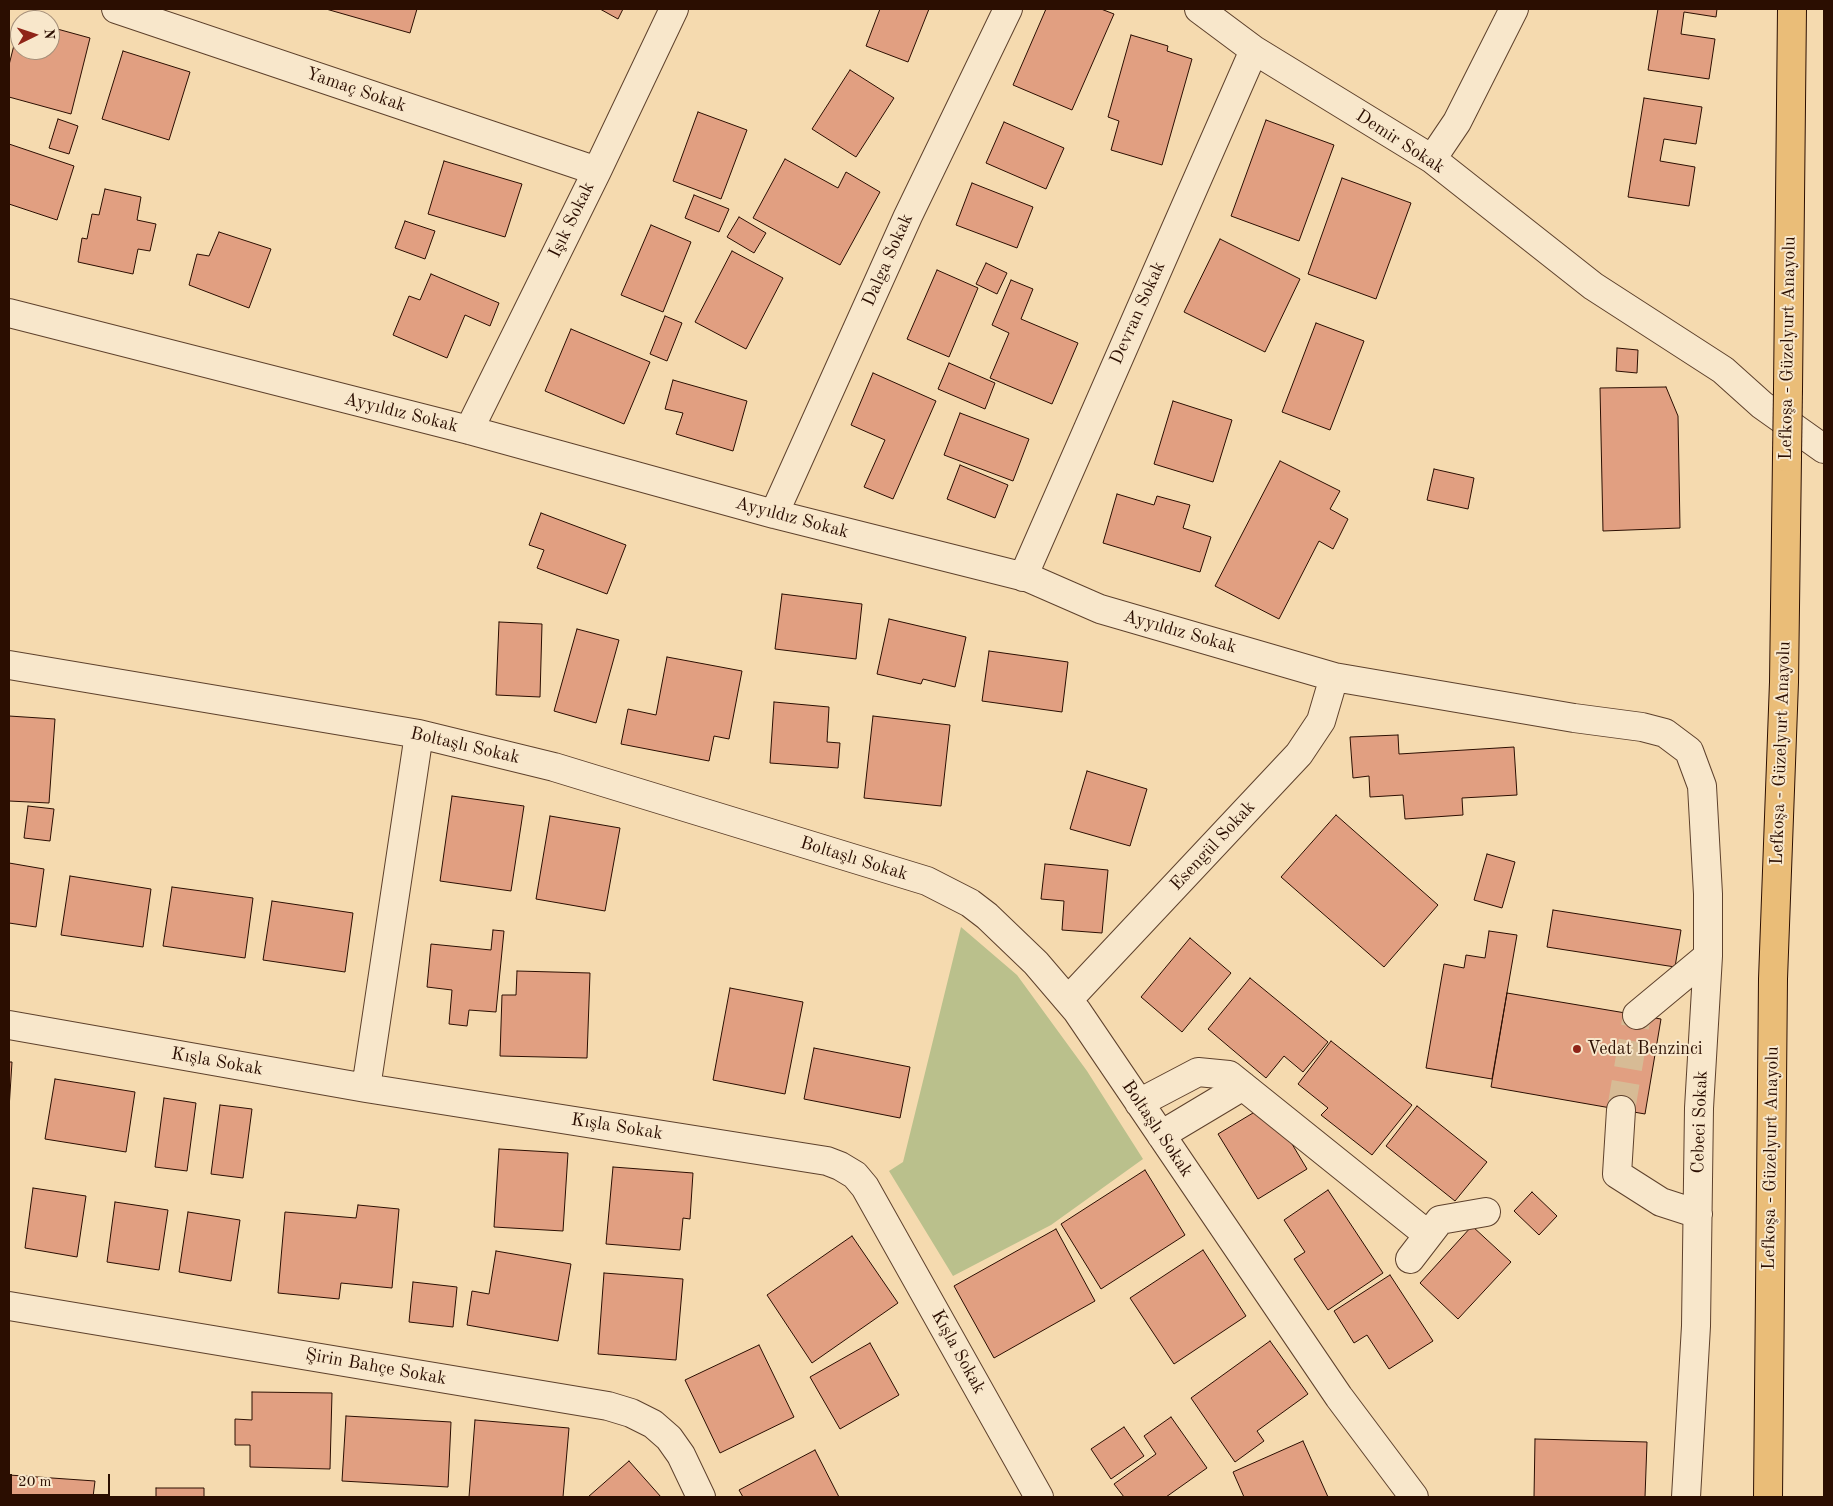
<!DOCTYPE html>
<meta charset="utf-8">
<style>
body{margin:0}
#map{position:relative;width:1833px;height:1506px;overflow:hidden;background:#f5daaf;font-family:"Old Standard TT",serif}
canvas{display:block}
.frame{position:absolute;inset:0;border:10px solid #2b0e01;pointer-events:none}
.north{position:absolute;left:10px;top:10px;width:50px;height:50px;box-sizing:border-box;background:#f8e7cb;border:1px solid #a6907a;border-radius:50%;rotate:86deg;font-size:14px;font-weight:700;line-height:20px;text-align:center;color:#2b0e01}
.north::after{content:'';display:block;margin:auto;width:18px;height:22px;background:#8f2418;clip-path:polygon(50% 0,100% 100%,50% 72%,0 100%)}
.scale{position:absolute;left:10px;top:1474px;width:100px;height:22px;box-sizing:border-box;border:2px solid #2b0e01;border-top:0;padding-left:6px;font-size:15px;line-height:18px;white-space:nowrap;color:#2b0e01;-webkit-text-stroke:4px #f8e7cb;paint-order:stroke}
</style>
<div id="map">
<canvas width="1833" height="1506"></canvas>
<div class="frame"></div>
<div class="north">N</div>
<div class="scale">20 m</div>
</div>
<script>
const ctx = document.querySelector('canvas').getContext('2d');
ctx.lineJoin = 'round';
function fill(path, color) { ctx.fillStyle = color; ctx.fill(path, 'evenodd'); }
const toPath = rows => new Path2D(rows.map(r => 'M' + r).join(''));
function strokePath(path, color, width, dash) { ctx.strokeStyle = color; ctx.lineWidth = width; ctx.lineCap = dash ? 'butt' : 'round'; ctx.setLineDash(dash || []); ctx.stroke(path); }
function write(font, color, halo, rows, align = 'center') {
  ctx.font = font + ' "Old Standard TT",serif'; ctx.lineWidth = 4; ctx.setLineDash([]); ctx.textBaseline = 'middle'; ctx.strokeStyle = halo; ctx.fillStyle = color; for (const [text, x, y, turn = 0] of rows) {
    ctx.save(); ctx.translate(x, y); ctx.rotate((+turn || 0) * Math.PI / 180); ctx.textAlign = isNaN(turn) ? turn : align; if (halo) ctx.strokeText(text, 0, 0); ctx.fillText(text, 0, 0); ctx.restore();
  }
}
const green = toPath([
 [961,927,1017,975,1087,1071,1143,1159,1051,1225,953,1276,889,1171,903,1162]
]);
const building = toPath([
 [326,9,417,9,410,33,326,9],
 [600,9,623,9,618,19,600,9],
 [880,9,929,9,908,62,866,46,880,9],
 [1046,9,1101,9,1114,14,1072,110,1013,85,1046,9],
 [1658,9,1717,9,1716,17,1684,12,1681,34,1715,39,1709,79,1648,70,1658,9],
 [20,21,20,50,50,50,50,27,90,38,71,114,9,97,9,65,20,21],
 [1131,35,1168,46,1167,51,1192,59,1162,165,1111,150,1119,121,1108,117,1131,35],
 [123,51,190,72,169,140,102,119,123,51],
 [850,70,894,98,856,157,812,129,850,70],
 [1644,98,1702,107,1696,144,1664,139,1660,161,1695,167,1689,206,1628,197,1644,98],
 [698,112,747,130,721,199,673,181,698,112],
 [58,119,78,126,69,154,49,148,58,119],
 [1266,120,1334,145,1299,241,1231,216,1266,120],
 [1004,122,1064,148,1046,189,986,163,1004,122],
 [9,144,74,166,57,220,9,204,9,144],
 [785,159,838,188,846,172,880,192,840,265,753,218,785,159],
 [444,161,522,184,505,237,428,214,444,161],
 [1342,178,1411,203,1376,299,1308,274,1342,178],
 [972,183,1033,207,1017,248,956,225,972,183],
 [105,189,141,197,137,220,156,224,150,251,138,249,133,274,78,262,82,238,87,239,92,214,99,215,105,189],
 [694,195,729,209,719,232,685,218,694,195],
 [739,217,766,233,754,253,727,237,739,217],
 [405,221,435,231,425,259,395,248,405,221],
 [651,225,691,242,663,312,621,295,651,225],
 [219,232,271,249,249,308,189,285,197,254,209,256,219,232],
 [1220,239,1300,279,1265,352,1184,312,1220,239],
 [732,251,783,278,746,349,695,322,732,251],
 [986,263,1007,273,997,294,976,284,986,263],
 [937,270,978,288,949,357,907,339,937,270],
 [431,274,499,303,490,326,465,315,447,358,393,335,409,296,420,300,431,274],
 [1011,280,1033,289,1021,319,1078,343,1052,404,990,378,1009,333,992,325,1011,280],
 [665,316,682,323,667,361,650,354,665,316],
 [1316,323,1364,341,1330,430,1282,412,1316,323],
 [571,329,650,362,624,424,545,391,571,329],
 [1617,348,1638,350,1637,373,1616,371,1617,348],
 [949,363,995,383,985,409,938,389,949,363],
 [873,373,936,401,893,499,864,487,885,440,851,425,873,373],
 [673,380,747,401,733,451,676,434,683,413,665,409,673,380],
 [1666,387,1678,416,1680,528,1603,531,1600,388,1666,387],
 [1173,401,1232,420,1213,482,1154,464,1173,401],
 [960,413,1029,439,1013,481,944,455,960,413],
 [1280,461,1340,491,1330,509,1348,519,1333,549,1319,541,1279,619,1215,586,1280,461],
 [960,465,1008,485,995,518,947,499,960,465],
 [1434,469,1474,478,1468,509,1427,500,1434,469],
 [1117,494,1154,505,1157,496,1190,505,1183,528,1211,537,1200,572,1103,543,1117,494],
 [541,513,626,545,607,594,537,568,544,550,529,545,541,513],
 [782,594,862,604,856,659,775,649,782,594],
 [889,619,966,637,955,687,923,679,921,684,877,674,889,619],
 [499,622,542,624,540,697,496,695,499,622],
 [577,629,619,640,596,723,554,711,577,629],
 [989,651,1068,662,1062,712,982,701,989,651],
 [667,657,742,671,729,739,714,736,709,761,621,744,628,709,656,715,667,657],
 [774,702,829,707,827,742,840,743,838,768,770,763,774,702],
 [9,716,55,719,49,803,9,801,9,716],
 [873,716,950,725,941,806,864,798,873,716],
 [1398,735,1399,754,1514,747,1517,795,1462,798,1463,815,1405,819,1403,795,1370,797,1369,776,1353,778,1350,737,1398,735],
 [1087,771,1147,789,1130,846,1070,829,1087,771],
 [452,796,524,806,511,891,440,881,452,796],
 [28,806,54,809,50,841,24,838,28,806],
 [1336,815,1438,905,1384,967,1281,877,1336,815],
 [550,816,620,828,605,911,536,899,550,816],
 [1487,854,1515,862,1502,908,1474,900,1487,854],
 [9,863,44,869,36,927,9,923,9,863],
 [1045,864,1108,870,1102,933,1062,930,1064,901,1041,899,1045,864],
 [70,876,151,889,143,947,61,935,70,876],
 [172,887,253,898,245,958,163,946,172,887],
 [272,901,353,913,345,972,263,960,272,901],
 [1553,910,1681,930,1675,967,1547,947,1553,910],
 [493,930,504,931,496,1012,469,1010,467,1026,449,1024,452,990,427,987,431,944,491,950,493,930],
 [1489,931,1517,935,1492,1079,1426,1068,1444,964,1464,968,1466,955,1485,958,1489,931],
 [1190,938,1231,973,1182,1032,1141,997,1190,938],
 [517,971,590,973,587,1058,500,1056,502,995,516,995,517,971],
 [1250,978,1328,1042,1303,1072,1284,1056,1266,1078,1208,1029,1250,978],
 [730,988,803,1002,785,1094,713,1080,730,988],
 [1507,993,1661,1019,1645,1114,1491,1087,1507,993],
 [1331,1041,1412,1105,1372,1155,1321,1115,1328,1108,1298,1084,1331,1041],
 [814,1048,910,1067,900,1118,804,1099,814,1048],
 [9,1062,12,1062,9,1109,9,1062],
 [55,1079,135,1092,126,1152,45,1139,55,1079],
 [164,1098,196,1103,187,1171,155,1167,164,1098],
 [1268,1104,1307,1169,1258,1199,1218,1134,1268,1104],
 [220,1105,252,1109,243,1178,211,1174,220,1105],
 [1417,1106,1487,1162,1455,1201,1386,1146,1417,1106],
 [499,1149,568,1153,563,1231,494,1227,499,1149],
 [613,1167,693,1173,690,1219,683,1218,680,1250,606,1244,613,1167],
 [1145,1170,1185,1235,1101,1289,1061,1224,1145,1170],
 [33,1188,86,1196,77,1257,25,1248,33,1188],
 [1328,1190,1383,1273,1328,1310,1294,1259,1305,1252,1284,1220,1328,1190],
 [1532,1192,1557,1216,1539,1235,1514,1211,1532,1192],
 [115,1202,168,1210,159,1270,107,1262,115,1202],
 [358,1205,399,1209,392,1288,341,1283,339,1299,278,1293,285,1212,356,1218,358,1205],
 [188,1212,240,1220,231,1281,179,1272,188,1212],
 [1472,1226,1511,1262,1458,1319,1420,1283,1472,1226],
 [1056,1229,1095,1301,994,1358,954,1286,1056,1229],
 [852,1236,898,1303,812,1363,767,1295,852,1236],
 [1203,1250,1246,1316,1174,1364,1130,1298,1203,1250],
 [496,1251,571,1264,558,1341,467,1325,472,1291,489,1294,496,1251],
 [604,1273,683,1279,676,1360,598,1354,604,1273],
 [1390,1275,1433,1341,1389,1369,1367,1335,1354,1343,1334,1311,1390,1275],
 [413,1282,457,1287,453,1327,409,1322,413,1282],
 [1270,1341,1308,1394,1257,1431,1264,1441,1235,1462,1191,1398,1270,1341],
 [870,1343,899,1395,840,1429,810,1377,870,1343],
 [759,1345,794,1417,720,1453,685,1380,759,1345],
 [252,1392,332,1393,330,1469,250,1467,250,1445,235,1445,235,1419,252,1420,252,1392],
 [346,1416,451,1422,448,1487,342,1481,346,1416],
 [1171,1417,1207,1468,1166,1497,1124,1497,1114,1484,1156,1454,1144,1436,1171,1417],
 [475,1420,569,1428,563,1497,469,1497,475,1420],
 [1124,1427,1144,1456,1111,1479,1091,1449,1124,1427],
 [1535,1439,1647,1442,1645,1497,1534,1497,1535,1439],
 [1303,1441,1328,1497,1244,1497,1233,1472,1303,1441],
 [815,1450,839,1497,743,1497,739,1490,815,1450],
 [629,1461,661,1497,588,1497,629,1461],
 [9,1475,95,1481,93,1497,9,1497,9,1475],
 [156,1488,204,1488,204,1497,156,1497,156,1488]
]);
const minorTunnel = toPath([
 [1621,1110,1637,1015]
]);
const minor = toPath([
 [116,9,597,171],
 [1199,9,1254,50,1432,159,1593,286,1723,370,1762,405,1824,449],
 [1432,159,1457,122,1514,9],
 [9,313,469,430,774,514,1029,578,1100,609,1334,677,1574,718,1642,727,1665,733,1689,751,1702,786,1708,894,1708,956,1699,1108,1696,1326,1686,1497],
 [469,430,597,171,674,9],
 [774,514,908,216,1008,9],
 [1023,577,1254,50],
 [9,665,419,734,554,767,927,881,970,903,987,916,1036,963,1077,1011,1339,1397,1414,1497],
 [1068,1000,1299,754,1321,721,1334,677],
 [1637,1015,1708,956],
 [9,1025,366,1088,827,1161,840,1166,855,1175,865,1187,1039,1497],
 [366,1088,419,734],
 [1139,1103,1198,1072,1229,1075,1427,1234],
 [1621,1110,1617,1174,1661,1202,1698,1214],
 [1161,1135,1243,1086],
 [1410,1259,1440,1220,1486,1212],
 [9,1306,608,1406,631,1413,653,1424,669,1438,681,1455,701,1497]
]);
const highway = toPath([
 [1788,389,1792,9],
 [1768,1497,1773,979,1784,682,1787,457]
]);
const highwayBridge = toPath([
 [1787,457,1788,389]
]);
const markers = [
 [1577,1049,5,"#8f2418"]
];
const streetNames = [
 ["Yamaç Sokak",356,90,19],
 ["Demir Sokak",1400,142,33],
 ["Işık Sokak",572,220,-64],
 ["Dalga Sokak",888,260,-66],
 ["Devran Sokak",1138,313,-66],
 ["Lefkoşa - Güzelyurt Anayolu",1788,348,-89],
 ["Ayyıldız Sokak",401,413,14],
 ["Ayyıldız Sokak",792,518,15],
 ["Ayyıldız Sokak",1180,632,16],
 ["Boltaşlı Sokak",465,746,13],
 ["Lefkoşa - Güzelyurt Anayolu",1781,753,-88],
 ["Esengül Sokak",1213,846,-47],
 ["Boltaşlı Sokak",854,859,17],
 ["Kışla Sokak",217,1062,10],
 ["Cebeci Sokak",1700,1122,-88],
 ["Kışla Sokak",617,1127,9],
 ["Boltaşlı Sokak",1157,1129,56],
 ["Lefkoşa - Güzelyurt Anayolu",1771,1158,-89],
 ["Kışla Sokak",958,1352,61],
 ["Şirin Bahçe Sokak",376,1367,10]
];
const poiNames = [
 ["Vedat Benzinci",1587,1049]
];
fill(green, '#bac08c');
fill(building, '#e19f81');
strokePath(building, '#2b0e01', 1);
strokePath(minorTunnel, '#d7bb95', 28, [28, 14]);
strokePath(minor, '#5e412c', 30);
strokePath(highway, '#2b0e01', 30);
strokePath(minor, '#f8e7cb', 28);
strokePath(highway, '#eabd78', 28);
strokePath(highwayBridge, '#2b0e01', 30, []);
strokePath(highwayBridge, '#eabd78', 28);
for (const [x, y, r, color] of markers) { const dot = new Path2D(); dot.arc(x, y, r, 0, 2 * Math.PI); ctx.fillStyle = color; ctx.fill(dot); strokePath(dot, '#f8e7cb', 2); }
write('18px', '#2b0e01', '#f8e7cb', streetNames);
write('18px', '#2b0e01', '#f8e7cb', poiNames, 'left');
</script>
